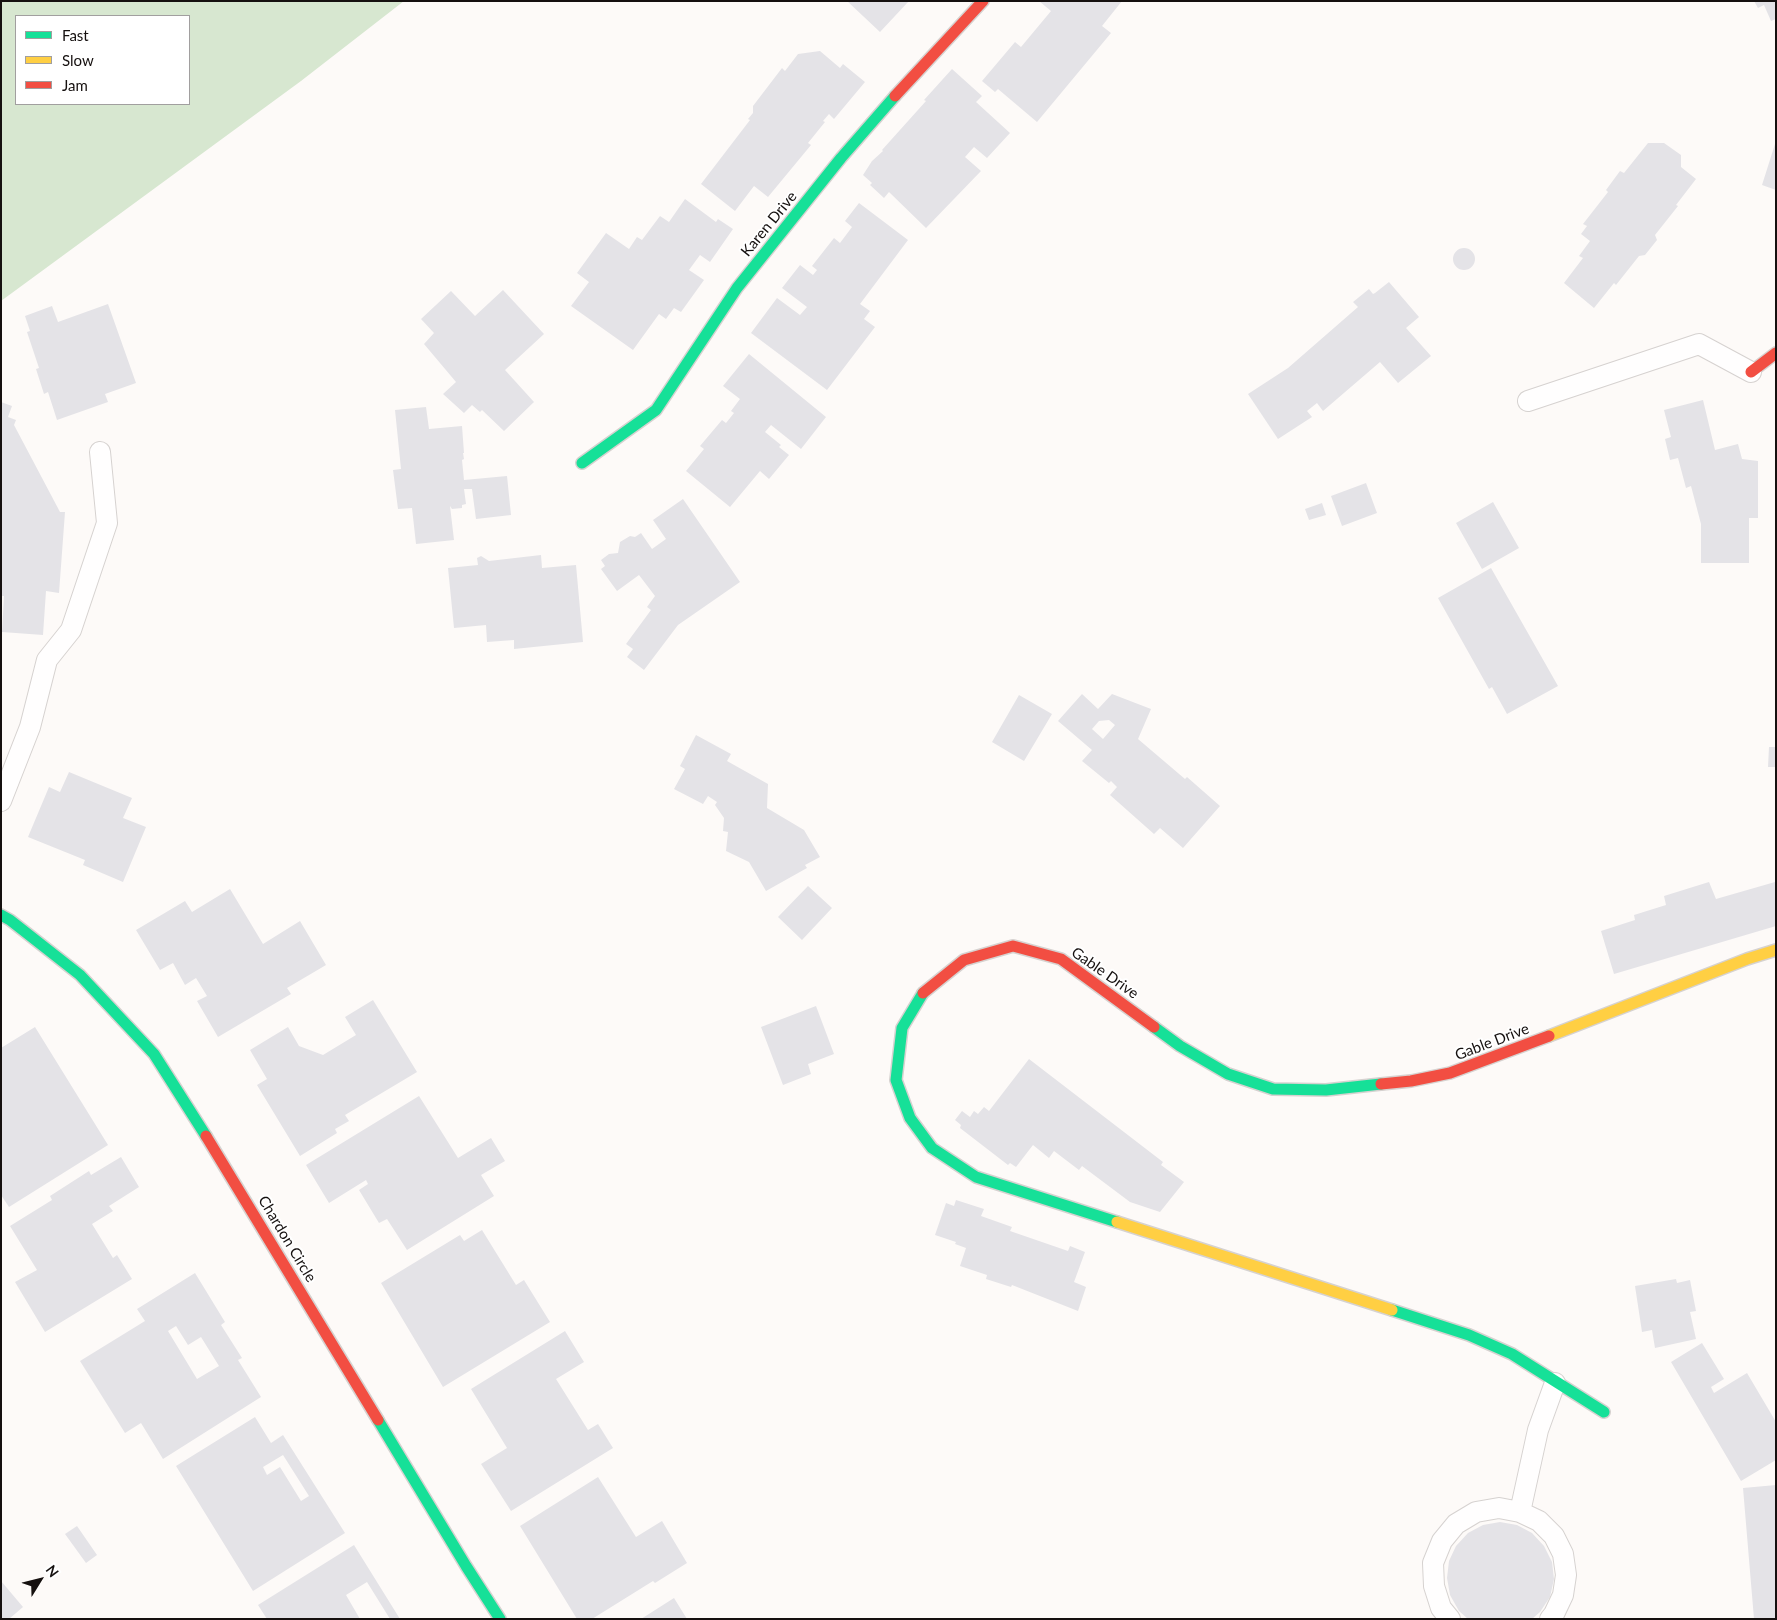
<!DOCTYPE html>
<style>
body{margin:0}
#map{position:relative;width:1777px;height:1620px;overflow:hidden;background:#fdfaf8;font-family:Lato,sans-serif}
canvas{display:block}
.frame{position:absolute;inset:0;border:2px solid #15100f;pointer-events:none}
.legend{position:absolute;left:15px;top:15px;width:175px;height:90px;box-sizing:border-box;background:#fff;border:1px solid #a19f9f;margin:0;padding:6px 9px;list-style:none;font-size:15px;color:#15100f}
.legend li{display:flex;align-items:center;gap:10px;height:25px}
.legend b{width:25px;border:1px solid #a19f9f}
.north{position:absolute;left:15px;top:1555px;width:50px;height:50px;-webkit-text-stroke:4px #fff;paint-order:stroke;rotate:54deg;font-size:14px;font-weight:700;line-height:20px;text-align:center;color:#15100f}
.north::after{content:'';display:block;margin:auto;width:18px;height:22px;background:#15100f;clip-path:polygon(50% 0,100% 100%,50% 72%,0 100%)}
</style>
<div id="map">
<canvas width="1777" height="1620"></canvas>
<div class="frame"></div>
<ul class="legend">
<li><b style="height:6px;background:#16e098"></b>Fast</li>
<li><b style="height:6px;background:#ffcf43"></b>Slow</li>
<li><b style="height:6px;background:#f24e42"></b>Jam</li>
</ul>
<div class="north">N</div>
</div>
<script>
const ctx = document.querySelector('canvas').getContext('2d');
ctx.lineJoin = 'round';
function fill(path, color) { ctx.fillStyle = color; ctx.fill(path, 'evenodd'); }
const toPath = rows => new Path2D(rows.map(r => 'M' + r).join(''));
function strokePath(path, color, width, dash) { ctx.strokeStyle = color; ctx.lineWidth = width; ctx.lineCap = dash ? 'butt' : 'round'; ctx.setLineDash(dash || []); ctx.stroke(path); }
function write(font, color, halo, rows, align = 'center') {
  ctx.font = font + ' Lato,sans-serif'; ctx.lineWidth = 4; ctx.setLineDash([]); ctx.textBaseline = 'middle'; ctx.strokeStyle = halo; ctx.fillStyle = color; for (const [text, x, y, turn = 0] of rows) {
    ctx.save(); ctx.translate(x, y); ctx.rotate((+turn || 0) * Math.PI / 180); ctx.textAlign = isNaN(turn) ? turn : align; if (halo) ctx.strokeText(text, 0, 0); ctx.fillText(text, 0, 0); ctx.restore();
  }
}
const green = toPath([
 [1,1,404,1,301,81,1,301],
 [16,16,189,16,189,104,16,104]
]);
const building = toPath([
 [847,1,909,1,880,32],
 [1039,1,1122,1,1102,26,1111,33,1037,122,998,89,995,92,982,81,1015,42,1021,47,1051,11],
 [1754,1,1776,1,1776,19,1771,21,1764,5,1758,8],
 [820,51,840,68,843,64,865,82,834,119,829,114,823,121,825,122,808,143,811,145,768,197,754,186,735,211,701,184,750,120,748,119,753,113,753,106,782,68,785,71,798,54],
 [952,69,982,96,976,102,1010,133,987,158,974,147,965,157,981,171,926,228,889,192,884,198,870,185,872,183,863,175,872,161,883,151,882,150,926,101,924,100],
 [1648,143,1664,143,1681,155,1681,167,1696,179,1676,205,1678,206,1655,235,1657,240,1645,255,1639,256,1616,285,1614,283,1594,308,1564,283,1583,258,1579,256,1590,241,1581,234,1587,226,1583,224,1608,192,1606,190,1620,171,1624,173],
 [1775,144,1776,144,1776,190,1762,185],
 [685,199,716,222,718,219,733,229,710,262,700,255,689,270,704,280,681,312,674,308,666,319,659,314,633,350,571,306,589,282,577,273,606,233,629,249,637,237,642,240,660,216,669,222],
 [859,203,908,240,860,304,870,311,864,319,875,327,827,390,751,333,777,298,800,315,807,307,782,288,800,265,813,275,817,270,812,266,834,238,840,243,852,227,845,221],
 '1453 259a11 11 0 1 1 22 0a11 11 0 1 1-22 0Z',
 [1389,282,1419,317,1406,328,1431,356,1398,383,1380,362,1323,411,1317,403,1307,411,1312,417,1278,439,1248,394,1288,368,1358,307,1353,302,1369,289,1373,294,1375,293],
 [503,290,544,334,505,370,534,402,504,431,482,410,480,412,472,405,464,413,443,394,456,382,424,344,434,333,421,319,451,291,475,316],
 [108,304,136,383,105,394,108,402,57,420,48,392,44,394,36,369,39,368,27,332,30,331,25,316,52,306,58,322],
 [749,354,826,417,801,449,771,425,765,432,781,445,779,447,789,455,769,479,760,471,730,507,686,471,704,449,700,446,722,420,726,423,734,413,731,411,740,399,723,386],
 [1703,400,1715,450,1738,444,1742,459,1758,461,1758,518,1749,518,1749,563,1701,563,1701,524,1691,486,1686,488,1678,458,1670,460,1665,439,1671,437,1664,410],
 [1,402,12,406,8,417,16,420,14,425,60,512,65,512,59,593,46,591,43,635,2,632,4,596,1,596],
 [426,407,429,429,462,426,464,453,463,453,464,459,462,460,464,480,507,476,511,515,476,519,472,489,464,489,466,504,462,505,462,508,452,509,450,506,454,540,416,544,412,508,398,509,393,470,401,469,395,410],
 [1366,483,1377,513,1342,526,1331,496],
 [683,499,740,582,678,625,644,670,627,657,633,649,626,644,651,610,647,607,655,596,639,575,617,591,601,569,605,566,601,560,609,554,618,553,620,542,630,536,635,537,641,533,652,549,666,539,653,520],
 [1493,502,1519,548,1482,569,1456,523],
 [1322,503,1326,515,1309,520,1305,509],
 [541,555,542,568,576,565,583,642,514,649,514,640,487,642,486,625,454,628,448,568,478,565,477,558,481,556,489,561],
 [1491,568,1558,686,1507,714,1492,687,1489,689,1438,598],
 [1082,694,1098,709,1112,694,1151,709,1138,739,1185,779,1187,777,1220,806,1183,848,1160,828,1154,834,1110,795,1117,787,1111,781,1109,783,1082,761,1092,750,1058,721],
 [1109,720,1115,725,1103,739,1092,729,1099,721],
 [1019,695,1052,714,1024,761,992,742],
 [696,735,731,754,727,761,768,784,767,808,804,830,820,857,805,865,807,868,766,891,749,862,726,851,728,832,723,831,724,818,715,805,717,802,708,796,703,804,674,789,685,769,680,766],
 [1769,747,1776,747,1776,767,1768,767],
 [69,772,132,798,123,818,146,827,123,882,83,865,85,860,28,837,49,787,60,792],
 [1709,882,1716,899,1775,882,1776,926,1614,974,1601,931,1635,920,1634,915,1666,905,1664,896],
 [808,886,832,908,802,940,778,917],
 [230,889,263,944,300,921,326,965,287,988,291,994,218,1037,197,1001,207,996,196,978,185,985,173,963,160,970,136,930,185,901,192,912],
 [373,1000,417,1072,345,1115,349,1121,335,1129,337,1133,300,1156,257,1085,267,1079,250,1050,288,1027,299,1046,323,1055,356,1035,345,1017],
 [816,1006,834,1054,808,1064,811,1074,783,1085,761,1027],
 [35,1027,108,1145,9,1207,1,1195,1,1048],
 [1029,1059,1163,1162,1161,1165,1184,1182,1160,1212,1130,1202,1082,1166,1079,1170,1054,1151,1049,1158,1033,1145,1016,1167,1010,1163,1008,1165,960,1128,961,1125,955,1120,962,1111,970,1117,974,1111,978,1114,984,1107,989,1111],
 [419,1096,458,1158,491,1138,505,1161,481,1175,494,1196,407,1250,387,1219,379,1223,359,1190,368,1184,366,1180,329,1203,306,1165],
 [121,1157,139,1187,109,1206,113,1211,92,1224,113,1258,117,1255,132,1279,45,1332,15,1282,37,1270,10,1226,52,1200,50,1196,89,1171,91,1175],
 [956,1200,984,1209,981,1216,1012,1227,1010,1231,1068,1251,1070,1246,1085,1252,1074,1282,1086,1287,1078,1311,1012,1285,1011,1287,986,1279,987,1275,960,1266,966,1248,955,1244,956,1242,935,1235,946,1203,954,1206],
 [482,1230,516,1285,524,1280,550,1322,443,1387,381,1283,460,1235,464,1241],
 [195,1273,225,1322,221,1325,242,1358,238,1360,261,1397,163,1459,141,1423,125,1433,80,1361,145,1321,137,1309],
 [176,1326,188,1345,201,1337,219,1366,197,1379,168,1331],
 [1676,1279,1677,1283,1690,1280,1696,1311,1690,1312,1696,1339,1655,1348,1652,1330,1642,1332,1635,1286],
 [565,1331,584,1362,556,1379,588,1430,598,1424,613,1448,511,1511,481,1464,507,1448,471,1389],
 [1702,1343,1724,1379,1711,1387,1714,1393,1747,1373,1776,1422,1776,1460,1741,1481,1671,1362],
 [255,1417,271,1443,283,1435,345,1533,253,1591,176,1466],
 [283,1455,309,1496,301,1501,280,1467,267,1475,263,1467],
 [598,1477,636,1537,662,1521,687,1563,655,1583,653,1581,592,1619,577,1619,520,1526],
 [1776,1485,1776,1619,1754,1619,1743,1488],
 [1500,1522,1517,1525,1532,1533,1544,1546,1552,1562,1554,1579,1550,1597,1540,1612,1532,1619,1468,1619,1459,1611,1450,1595,1447,1578,1449,1561,1456,1546,1468,1533,1483,1525],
 [77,1526,97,1555,86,1563,65,1534],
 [354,1545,400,1619,390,1619,367,1582,346,1595,360,1619,267,1619,258,1605],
 [1,1581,23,1607,9,1619,1,1619],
 [674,1598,687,1619,641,1619]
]);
const lane = toPath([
 [1528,401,1699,344,1751,372],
 [1,801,30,727,47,660,71,630,107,523,100,452],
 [1520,1512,1538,1430,1555,1383],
 [1450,1619,1441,1608,1434,1586,1433,1563,1442,1541,1456,1524,1476,1512,1499,1508,1520,1512,1539,1521,1554,1536,1563,1554,1566,1575,1563,1595,1554,1614,1550,1619]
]);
const fast = toPath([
 [582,463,656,410,737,288,841,158,895,96],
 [1,915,10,920,80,975,154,1054,206,1136],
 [923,993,902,1028,896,1080,910,1118,932,1148,976,1177,1117,1222],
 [1154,1027,1180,1046,1228,1074,1273,1089,1326,1090,1381,1084],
 [1392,1310,1469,1335,1512,1354,1604,1412],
 [378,1420,466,1566,500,1619]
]);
const slow = toPath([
 [1549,1036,1747,959,1776,950],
 [1117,1222,1392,1310]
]);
const jam = toPath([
 [895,96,983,1],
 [1751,372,1776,353],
 [923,993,964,960,1013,946,1061,959,1154,1027],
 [1381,1084,1411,1081,1450,1073,1549,1036],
 [206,1136,378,1420]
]);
const streetNames = [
 ["Karen Drive",769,224,-51],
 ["Gable Drive",1105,973,35],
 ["Gable Drive",1492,1042,-21],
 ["Chardon Circle",287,1239,59]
];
fill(green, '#d7e7d0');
fill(building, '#e4e3e7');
strokePath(lane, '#d6d2d0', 22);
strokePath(fast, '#d6d2d0', 14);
strokePath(slow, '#d6d2d0', 14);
strokePath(jam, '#d6d2d0', 14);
strokePath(lane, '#fffefe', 20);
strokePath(fast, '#16e098', 11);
strokePath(slow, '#ffcf43', 11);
strokePath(jam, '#f24e42', 11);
write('15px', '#15100f', '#fff', streetNames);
</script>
